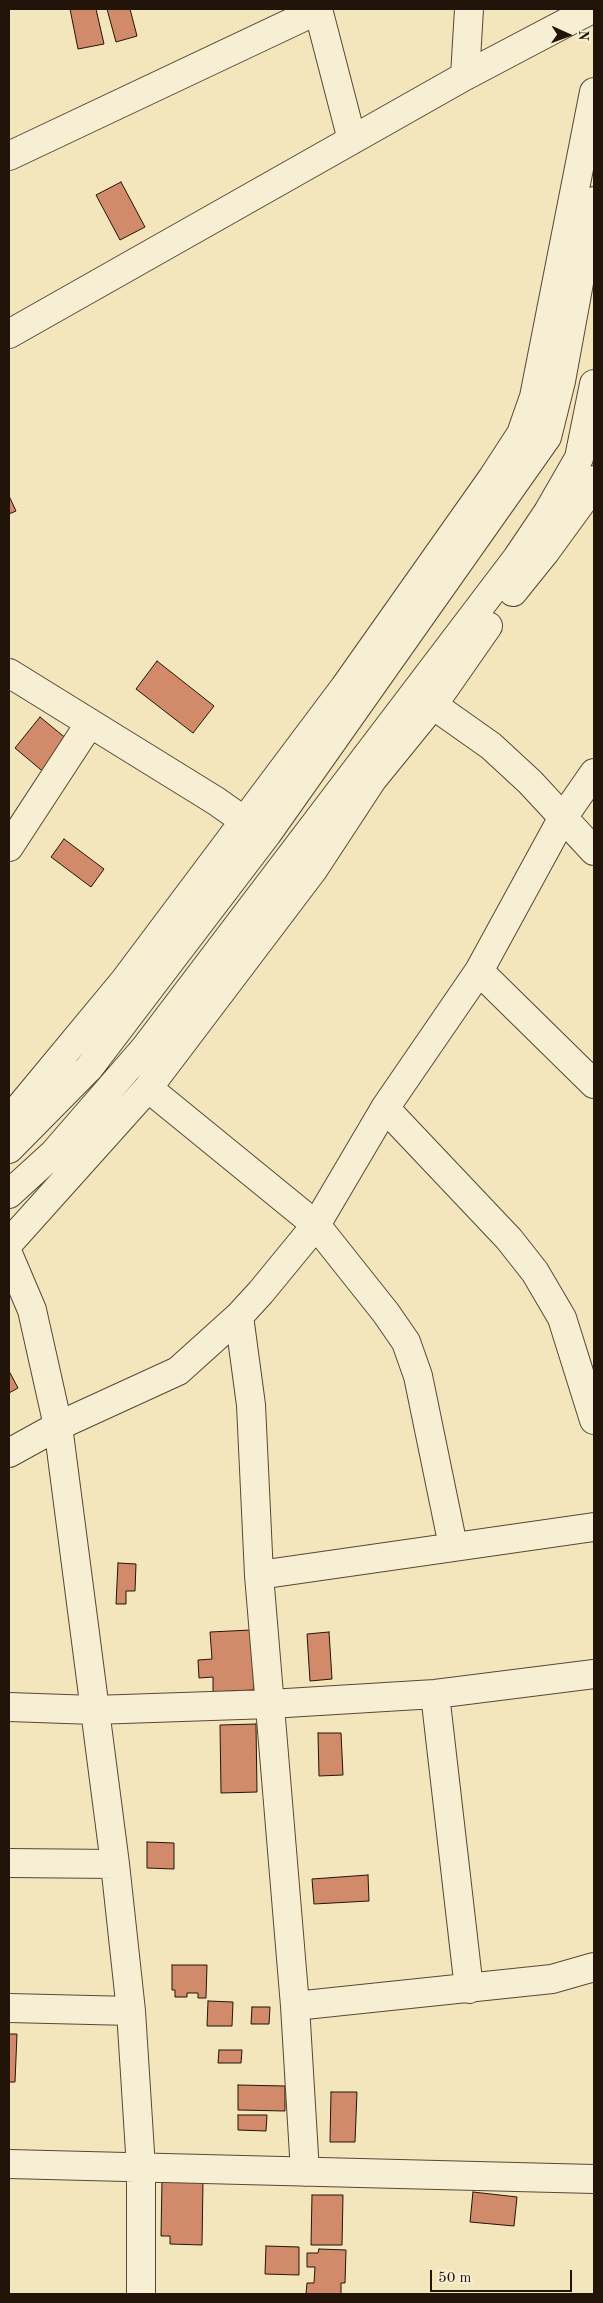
<!DOCTYPE html>
<style>
body{margin:0}
#map{position:relative;width:603px;height:2303px;overflow:hidden;background:#f3e6bc;font-family:"Old Standard TT",serif}
canvas{display:block}
.frame{position:absolute;inset:0;border:10px solid #23140a;pointer-events:none}
.north{position:absolute;left:543px;top:10px;width:50px;height:50px;-webkit-text-stroke:4px #f7efd3;paint-order:stroke;rotate:92deg;font-size:14px;font-weight:700;line-height:20px;text-align:center;color:#23140a}
.north::after{content:'';display:block;margin:auto;width:18px;height:22px;background:#23140a;clip-path:polygon(50% 0,100% 100%,50% 72%,0 100%)}
.scale{position:absolute;left:430px;top:2270px;width:142px;height:22px;box-sizing:border-box;border:2px solid #23140a;border-top:0;padding-left:6px;font-size:15px;line-height:18px;white-space:nowrap;color:#23140a;-webkit-text-stroke:4px #f7efd3;paint-order:stroke}
</style>
<div id="map">
<canvas width="603" height="2303"></canvas>
<div class="frame"></div>
<div class="north">N</div>
<div class="scale">50 m</div>
</div>
<script>
const ctx = document.querySelector('canvas').getContext('2d');
ctx.lineJoin = 'round';
function fill(path, color) { ctx.fillStyle = color; ctx.fill(path, 'evenodd'); }
const toPath = rows => new Path2D(rows.map(r => 'M' + r).join(''));
function strokePath(path, color, width, dash) { ctx.strokeStyle = color; ctx.lineWidth = width; ctx.lineCap = dash ? 'butt' : 'round'; ctx.setLineDash(dash || []); ctx.stroke(path); }
const building = toPath([
 [70,9,96,9,104,44,78,49,70,9],
 [107,9,130,9,137,36,116,42,107,9],
 [121,182,145,227,120,240,96,195,121,182],
 [9,496,16,511,9,514,9,496],
 [157,661,214,706,193,733,136,689,157,661],
 [40,717,73,744,47,775,15,748,40,717],
 [64,839,104,869,91,887,51,857,64,839],
 [9,1371,18,1388,9,1393,9,1371],
 [118,1563,136,1564,135,1591,126,1591,126,1604,116,1604,118,1563],
 [251,1630,254,1690,213,1692,213,1677,199,1678,198,1660,212,1659,210,1632,251,1630],
 [329,1632,332,1679,310,1681,307,1634,329,1632],
 [256,1724,257,1792,221,1793,220,1725,256,1724],
 [318,1733,341,1733,343,1775,319,1776,318,1733],
 [147,1842,174,1843,174,1869,147,1868,147,1842],
 [368,1875,369,1901,314,1904,312,1879,368,1875],
 [172,1965,207,1965,206,1998,198,1998,198,1993,187,1993,187,1997,175,1997,175,1990,172,1990,172,1965],
 [208,2001,233,2002,232,2026,207,2026,208,2001],
 [252,2007,270,2007,269,2024,251,2024,252,2007],
 [9,2034,17,2034,15,2082,9,2082,9,2034],
 [219,2050,242,2050,241,2063,218,2063,219,2050],
 [238,2085,285,2086,285,2111,238,2110,238,2085],
 [331,2092,357,2092,355,2142,330,2142,331,2092],
 [238,2115,267,2115,266,2131,238,2130,238,2115],
 [162,2180,203,2181,202,2245,170,2244,170,2236,161,2236,162,2180],
 [473,2192,517,2197,514,2226,470,2222,473,2192],
 [312,2195,343,2195,342,2245,311,2245,312,2195],
 [266,2246,299,2247,299,2275,265,2274,266,2246],
 [319,2249,346,2250,345,2283,341,2283,341,2294,306,2294,307,2283,314,2283,315,2267,307,2267,307,2253,318,2253,319,2249]
]);
const minor = toPath([
 [318,9,352,140],
 [465,76,469,9],
 [9,156,318,10],
 [9,334,465,76,592,9],
 [513,592,546,551,589,492,594,480],
 [9,673,216,801,243,820],
 [433,705,491,746,530,782,594,851],
 [9,847,90,723],
 [479,971,594,1084],
 [148,1088,316,1225,386,1313,406,1342,418,1376,453,1546],
 [385,1108,509,1239,535,1272,562,1318,594,1420],
 [9,1120,125,980,344,688,493,477,521,434,534,397,594,92],
 [9,1149,89,1068,267,834,547,437,561,381,594,201],
 [9,1194,54,1153,145,1048,517,558,548,512,579,458,594,384],
 [9,1243,148,1088,313,870,372,780,433,705,488,626],
 [9,1256,32,1310,58,1426,115,1864,131,2011,141,2168,141,2294],
 [239,1316,251,1405,259,1575,295,2006,305,2172],
 [9,1453,58,1426,178,1371,239,1316,261,1292,316,1225,385,1108,479,971,562,819,594,773],
 [259,1575,594,1527],
 [435,1694,469,1989],
 [9,1707,94,1710,270,1704,435,1694,594,1674],
 [9,1863,115,1864],
 [295,2006,552,1979,594,1967],
 [9,2008,131,2011],
 [9,2164,594,2179]
]);
fill(building, '#d18a6a');
strokePath(building, '#23140a', 1);
strokePath(minor, '#574836', 30);
strokePath(minor, '#f7efd3', 28);
</script>
